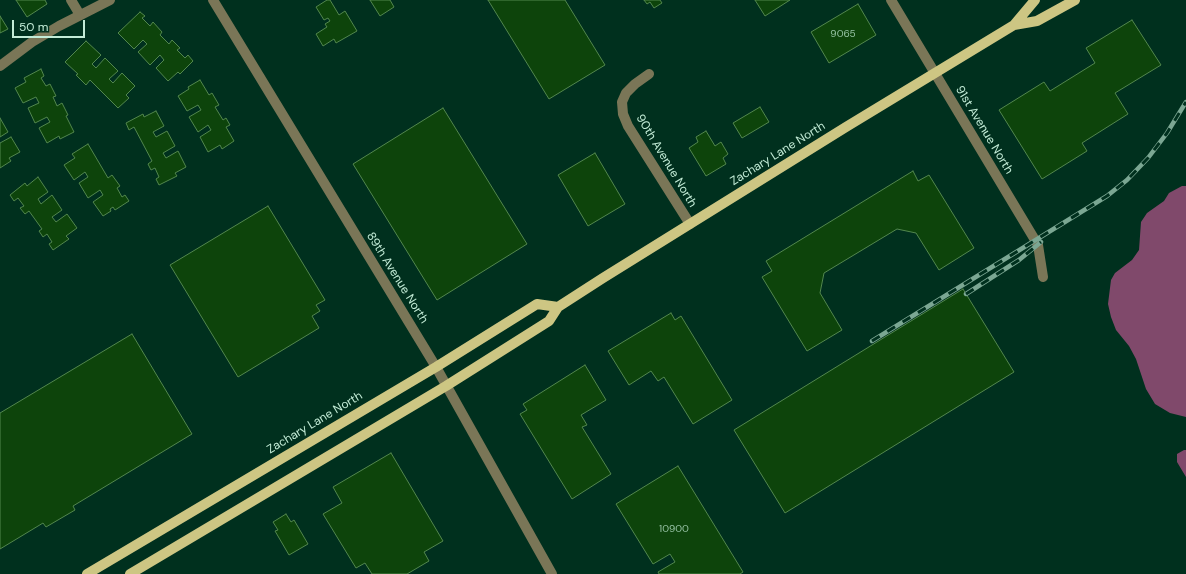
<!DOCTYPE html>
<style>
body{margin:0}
#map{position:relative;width:1186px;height:574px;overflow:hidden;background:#00301e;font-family:"DM Sans",sans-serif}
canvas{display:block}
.scale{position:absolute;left:12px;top:20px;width:73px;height:18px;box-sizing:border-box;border:2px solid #c3ecd7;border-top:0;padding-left:5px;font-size:12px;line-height:14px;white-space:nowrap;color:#c3ecd7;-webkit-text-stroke:3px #00301e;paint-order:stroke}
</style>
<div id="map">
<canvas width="1186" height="574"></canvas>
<div class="scale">50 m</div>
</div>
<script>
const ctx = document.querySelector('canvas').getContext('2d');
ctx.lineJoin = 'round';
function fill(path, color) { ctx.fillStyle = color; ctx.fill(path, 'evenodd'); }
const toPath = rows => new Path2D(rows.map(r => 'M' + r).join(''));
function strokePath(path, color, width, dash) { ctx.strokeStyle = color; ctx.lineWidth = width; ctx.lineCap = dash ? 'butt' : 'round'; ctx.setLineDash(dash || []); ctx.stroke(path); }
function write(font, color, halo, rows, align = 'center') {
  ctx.font = font + ' "DM Sans",sans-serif'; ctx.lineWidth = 3; ctx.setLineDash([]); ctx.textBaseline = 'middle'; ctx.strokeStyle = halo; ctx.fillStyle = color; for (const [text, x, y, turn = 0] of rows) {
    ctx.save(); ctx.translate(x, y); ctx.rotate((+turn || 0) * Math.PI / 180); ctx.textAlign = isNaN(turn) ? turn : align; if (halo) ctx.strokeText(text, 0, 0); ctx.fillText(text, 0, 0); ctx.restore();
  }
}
const water = toPath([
 [1182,186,1186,186,1186,417,1170,413,1155,404,1146,389,1136,359,1129,346,1116,330,1111,317,1108,304,1111,280,1115,273,1132,260,1139,250,1141,222,1147,213,1164,201,1169,193],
 [1184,450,1186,450,1186,477,1177,462,1177,454]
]);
const building = toPath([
 [16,0,45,0,47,4,27,17,16,0],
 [327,0,330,0,339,15,345,11,357,31,336,43,334,39,323,46,316,34,327,27,325,24,330,21,328,18,324,20,316,7,327,0],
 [370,0,390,0,394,7,380,16,370,0],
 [488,0,565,0,605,65,549,99,488,0],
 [644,0,660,0,662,3,654,8,650,2,647,4,644,0],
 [755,0,790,0,765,16,755,0],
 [858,4,876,35,829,63,811,32,858,4],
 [140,12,145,16,142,18,150,26,153,22,162,32,160,35,169,44,172,40,180,48,177,50,185,58,188,55,193,61,180,74,178,72,168,81,156,68,164,60,160,55,150,65,138,52,147,44,143,40,134,49,118,33,140,12],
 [0,16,8,29,0,33,0,16],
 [1132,20,1161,65,1115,93,1128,114,1082,143,1087,151,1042,179,999,110,1044,82,1050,91,1095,63,1086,48,1132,20],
 [86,41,101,55,92,64,96,68,105,58,118,71,109,79,113,83,122,73,135,86,126,95,129,98,118,108,90,80,86,85,76,75,78,74,65,62,86,41],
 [41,69,44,76,41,78,46,86,50,84,56,96,53,97,57,106,62,103,68,115,66,116,74,132,60,139,59,136,47,143,39,128,50,122,47,117,35,123,28,108,39,103,36,97,23,103,15,88,26,82,24,78,41,69],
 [200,80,209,95,212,93,219,105,215,107,223,120,226,118,230,125,226,127,234,141,222,149,220,145,208,152,200,137,211,130,208,125,198,132,189,117,201,110,198,105,187,111,178,96,189,89,188,87,200,80],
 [760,107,769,122,742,138,733,123,760,107],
 [443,108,527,244,437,300,353,164,443,108],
 [156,111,164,126,153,132,156,137,167,131,175,146,163,153,166,158,178,151,186,167,175,173,177,176,159,185,156,179,159,177,155,168,151,170,148,164,152,161,134,127,129,130,126,123,143,114,144,117,156,111],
 [0,118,8,132,0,137,0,118],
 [706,131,715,146,721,142,728,154,723,158,726,164,706,176,689,148,698,142,696,137,706,131],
 [11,137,20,152,9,158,11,161,0,168,0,143,11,137],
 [88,144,108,178,112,175,120,186,117,188,122,197,125,195,129,201,115,210,113,207,110,209,111,211,103,216,93,202,103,195,100,190,88,198,79,183,88,177,85,172,74,180,64,165,75,158,72,154,88,144],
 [595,153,625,204,588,226,558,175,595,153],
 [913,171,918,181,929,175,974,248,939,270,916,233,897,229,824,273,820,293,842,330,807,351,762,277,772,271,766,261,913,171],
 [38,177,48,192,38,199,41,204,52,195,62,210,52,217,56,222,67,214,77,228,66,236,69,239,53,250,49,244,52,242,47,234,43,237,39,231,42,229,29,211,25,214,20,208,24,206,18,198,14,201,10,195,25,183,27,186,38,177],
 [268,206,325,300,316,305,320,311,312,316,319,328,238,377,170,265,268,206],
 [963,289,1014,372,785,513,734,430,963,289],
 [671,313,675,320,681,316,732,400,693,424,664,377,658,381,651,371,629,385,608,351,671,313],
 [132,334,192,434,73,506,75,510,46,527,43,523,0,549,0,413,132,334],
 [585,365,606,400,581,415,587,425,582,427,611,474,572,499,520,414,527,410,523,404,585,365],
 [391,453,443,541,424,552,429,561,407,574,372,574,365,563,356,568,323,514,342,503,333,487,391,453],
 [678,466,743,572,740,574,659,574,658,572,675,562,670,554,653,564,616,504,678,466],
 [286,514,291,522,294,520,308,544,289,555,275,531,278,530,273,522,286,514]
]);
const minor = toPath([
 [71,0,80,15],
 [213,0,436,367,552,574],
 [891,0,1038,245,1043,277],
 [0,66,32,42,59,26,110,0],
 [649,74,635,84,626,93,622,102,623,114,628,126,690,224]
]);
const major = toPath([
 [1014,25,1037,21,1075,0],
 [87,574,436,367,537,304,558,307],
 [130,574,446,386,549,321,558,307,603,278,846,127,1014,25,1035,0]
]);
const rail = toPath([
 [966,294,1019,260,1041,242],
 [872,341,1107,196,1127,180,1148,158,1167,133,1186,102]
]);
const numberNames = [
 ["9065",843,34],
 ["10900",674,529]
];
const streetNames = [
 ["91st Avenue North",984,130,59],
 ["Zachary Lane North",778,154,-32],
 ["90th Avenue North",666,161,59],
 ["89th Avenue North",397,278,58],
 ["Zachary Lane North",315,423,-31]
];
fill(water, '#80496b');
fill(building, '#0d440b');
strokePath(building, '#52874e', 1);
strokePath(minor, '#7a7657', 10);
strokePath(major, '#cdc683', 10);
strokePath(rail, '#7ba793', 4.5);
strokePath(rail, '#00301e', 3, [9]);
write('10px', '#96c2a4', null, numberNames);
write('12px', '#c3ecd7', '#00301e', streetNames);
</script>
